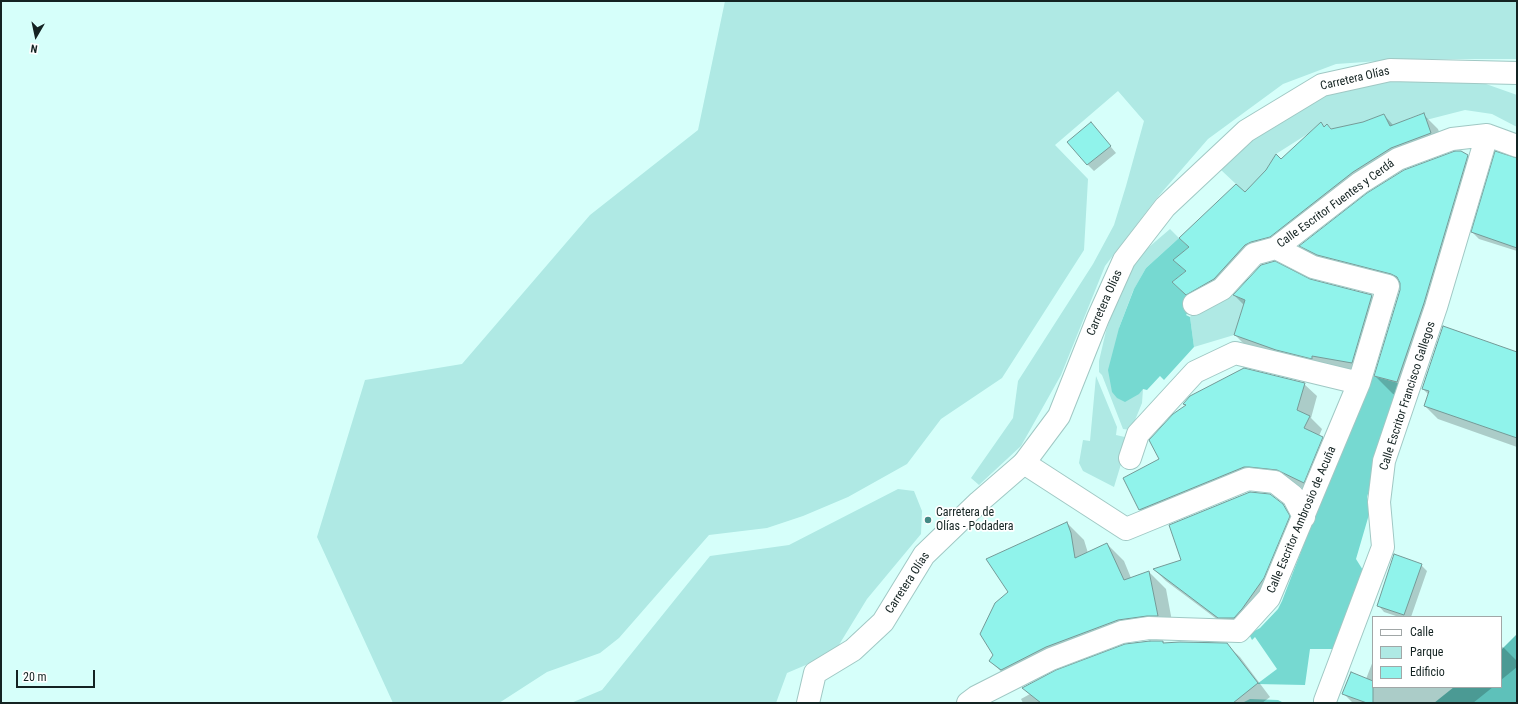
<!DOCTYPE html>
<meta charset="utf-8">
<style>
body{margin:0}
#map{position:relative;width:1518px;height:704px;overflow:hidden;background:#d6fffa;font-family:"Roboto Condensed",sans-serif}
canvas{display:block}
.frame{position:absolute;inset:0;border:2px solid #142322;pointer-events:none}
.legend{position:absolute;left:1372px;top:616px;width:130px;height:72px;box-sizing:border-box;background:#fff;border:1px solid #a1a7a7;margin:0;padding:5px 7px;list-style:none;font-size:12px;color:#142322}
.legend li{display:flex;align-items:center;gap:8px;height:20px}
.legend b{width:20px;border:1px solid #a1a7a7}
.north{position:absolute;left:16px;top:16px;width:40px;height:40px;-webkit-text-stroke:3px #fff;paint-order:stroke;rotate:189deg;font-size:11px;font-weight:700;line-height:16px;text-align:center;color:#142322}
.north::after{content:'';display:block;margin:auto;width:14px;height:18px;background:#142322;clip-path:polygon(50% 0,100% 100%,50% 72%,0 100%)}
.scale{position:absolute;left:16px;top:670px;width:79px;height:18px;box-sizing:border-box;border:2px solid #142322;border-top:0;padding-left:5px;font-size:12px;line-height:14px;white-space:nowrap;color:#142322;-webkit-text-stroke:3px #fff;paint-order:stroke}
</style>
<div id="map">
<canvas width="1518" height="704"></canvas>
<div class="frame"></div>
<ul class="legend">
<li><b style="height:5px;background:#fff"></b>Calle</li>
<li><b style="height:11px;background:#afe9e4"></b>Parque</li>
<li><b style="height:11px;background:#90f3eb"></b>Edificio</li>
</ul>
<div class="north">N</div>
<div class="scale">20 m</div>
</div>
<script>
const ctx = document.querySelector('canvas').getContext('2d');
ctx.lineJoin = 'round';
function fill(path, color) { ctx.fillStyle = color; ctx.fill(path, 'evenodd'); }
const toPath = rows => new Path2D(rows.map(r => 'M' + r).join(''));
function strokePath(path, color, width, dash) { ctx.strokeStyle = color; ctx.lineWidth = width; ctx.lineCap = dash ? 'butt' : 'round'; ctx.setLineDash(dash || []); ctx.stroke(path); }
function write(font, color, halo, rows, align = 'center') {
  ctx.font = font + ' "Roboto Condensed",sans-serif'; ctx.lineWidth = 3.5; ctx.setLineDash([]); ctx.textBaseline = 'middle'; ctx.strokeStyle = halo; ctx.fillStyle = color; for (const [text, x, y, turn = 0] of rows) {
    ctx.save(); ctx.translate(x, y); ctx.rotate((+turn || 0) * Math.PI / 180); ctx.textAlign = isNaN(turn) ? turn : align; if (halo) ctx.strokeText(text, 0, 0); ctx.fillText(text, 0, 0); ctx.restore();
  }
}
const green = toPath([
 [725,1,1517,1,1517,59,1409,59,1336,64,1283,84,1208,139,1156,199,1105,266,1061,375,1021,446,979,485,971,478,1013,418,1018,381,1093,264,1114,225,1126,186,1144,121,1118,91,1055,145,1088,179,1084,250,1002,378,941,419,907,464,848,497,803,516,767,528,709,535,619,638,600,653,547,672,499,703,393,703,317,537,365,380,462,364,590,215,698,130],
 [1420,79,1456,79,1486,84,1517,95,1517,127,1492,114,1465,110,1426,120,1423,113,1410,118,1391,129,1384,114,1363,122,1332,129,1327,124,1324,127,1320,123,1309,133,1276,154,1268,167,1255,202,1220,169,1242,145,1327,94,1359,85],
 [1170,229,1179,238,1146,268,1133,291,1119,328,1143,389,1142,403,1131,430,1123,429,1102,375,1099,372,1099,361,1106,331,1124,279,1142,253],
 [1227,293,1245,300,1234,335,1194,347,1190,317,1199,306],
 [1096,376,1117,427,1116,435,1129,438,1114,487,1083,471,1079,463,1083,440,1090,441],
 [898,489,914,491,922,511,921,534,867,599,834,653,787,673,776,703,571,703,602,690,710,556,789,545]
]);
const forest = toPath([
 [1179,238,1189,247,1174,260,1186,271,1172,282,1191,299,1183,306,1190,310,1186,315,1190,317,1194,347,1164,380,1160,376,1147,390,1143,389,1139,394,1125,402,1117,398,1112,392,1108,370,1119,328,1134,289,1146,268],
 [1369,375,1402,384,1367,497,1370,511,1356,559,1366,575,1333,649,1310,649,1305,685,1257,684,1277,669,1255,637,1252,640,1249,634,1260,628,1278,609,1282,601],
 [1250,699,1278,700,1284,703,1242,703]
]);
const water = toPath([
 [1517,634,1517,703,1434,703,1454,687,1501,687,1501,650]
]);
const shadow = toPath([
 [1423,114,1438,129,1445,148,1406,163,1285,251,1188,296,1174,282,1187,271,1190,248,1245,193,1281,161,1324,128,1331,130,1363,122,1384,115,1394,126],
 [1091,123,1116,153,1094,171,1087,164],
 [1467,156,1486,174,1415,400,1393,394,1375,376,1401,289,1336,273,1318,264,1301,246],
 [1517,159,1517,251,1479,239,1472,232],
 [1309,280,1372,296,1387,312,1368,378,1251,351,1235,335,1244,305,1234,295],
 [1517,353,1517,447,1438,419,1425,406,1429,395,1423,389],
 [1304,384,1317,396,1311,418,1322,429,1319,436,1322,437,1335,450,1316,495,1290,482,1263,479,1153,522,1140,509,1160,459,1186,406,1184,404],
 [1283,505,1295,517,1275,590,1230,629,1166,581,1155,570,1183,561],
 [1067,523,1084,540,1088,553,1107,544,1124,561,1131,578,1149,572,1166,589,1174,632,1135,637,1007,677,990,661,995,655,1009,592],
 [1421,565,1427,571,1411,617,1399,617,1384,612,1378,605],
 [1163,642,1165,644,1226,644,1240,657,1270,697,1262,703,1023,703,1021,699,1030,694],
 [1501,646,1504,648,1517,661,1517,667,1501,680],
 [1373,661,1373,687,1493,687,1473,703,1353,703,1343,693,1366,679]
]);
const building = toPath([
 [1424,113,1431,133,1391,148,1353,172,1270,237,1251,242,1245,245,1214,279,1186,295,1172,282,1186,271,1173,260,1189,247,1179,238,1236,184,1245,192,1266,170,1276,154,1281,159,1321,122,1324,127,1327,124,1331,129,1363,122,1384,114,1390,126,1424,113],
 [1091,122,1111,146,1087,165,1067,142,1091,122],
 [1455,151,1461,151,1468,155,1424,303,1397,382,1374,376,1400,290,1400,283,1397,277,1391,274,1317,255,1299,246,1367,193,1404,170,1455,151],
 [1495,151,1517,158,1517,248,1471,232,1495,151],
 [1275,261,1310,279,1372,295,1352,363,1312,356,1312,359,1276,350,1234,335,1245,300,1233,295,1261,265,1275,261],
 [1443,326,1517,352,1517,438,1424,406,1429,391,1422,389,1443,326],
 [1244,368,1305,383,1297,410,1310,416,1304,428,1323,437,1304,483,1277,470,1249,467,1244,467,1139,510,1123,478,1159,459,1149,440,1173,414,1186,405,1183,404,1190,396,1244,368],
 [1250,492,1270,494,1283,504,1290,516,1264,578,1242,609,1234,618,1218,618,1153,569,1181,560,1169,525,1250,492],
 [1067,522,1071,533,1075,558,1107,543,1124,580,1149,571,1158,616,1147,616,1118,620,1046,647,1001,670,989,661,993,655,980,634,995,603,1008,592,986,559,1067,522],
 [1394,554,1422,564,1404,615,1377,606,1394,554],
 [1150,641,1163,641,1163,643,1180,642,1227,643,1258,683,1233,703,1041,703,1022,688,1056,670,1125,644,1150,641],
 [1351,672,1373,681,1373,703,1367,703,1342,694,1351,672]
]);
const minor = toPath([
 [1194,304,1222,289,1254,254,1276,248,1360,183,1398,159,1452,139,1487,135,1517,146],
 [1130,458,1138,434,1195,372,1235,353,1359,383],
 [1024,463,1126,529,1248,479,1275,482,1293,496,1304,517],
 [1325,701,1383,547,1379,502,1384,461,1436,307,1487,135],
 [968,703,976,697,1051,659,1122,632,1149,628,1239,631,1269,598,1359,383,1388,286,1313,267,1276,248]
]);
const secondary = toPath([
 [808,703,815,673,853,650,883,622,924,555,979,502,1024,463,1059,416,1098,318,1124,260,1165,207,1246,131,1322,85,1390,70,1517,73]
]);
const markers = [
 [928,520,4,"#438a85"]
];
const streetNames = [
 ["Carretera Olías",1355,79,-13],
 ["Calle Escritor Fuentes y Cerdá",1336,204,-36],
 ["Carretera Olías",1105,303,-66],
 ["Calle Escritor Francisco Gallegos",1408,396,-72],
 ["Calle Escritor Ambrosio de Acuña",1302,520,-67],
 ["Carretera Olías",908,583,-57]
];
const poiNames = [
 ["Carretera de",936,513],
 ["Olías - Podadera",936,527]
];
fill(green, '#afe9e4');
fill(forest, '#76d9d1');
fill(water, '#5ec1ba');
fill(shadow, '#0003');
fill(building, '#90f3eb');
strokePath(building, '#749a97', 1);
strokePath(minor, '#a0c8c4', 24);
strokePath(secondary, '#a0c8c4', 24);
strokePath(minor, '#fff', 22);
strokePath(secondary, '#fff', 22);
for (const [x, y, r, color] of markers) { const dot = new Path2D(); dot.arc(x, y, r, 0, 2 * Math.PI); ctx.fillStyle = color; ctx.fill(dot); strokePath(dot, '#fff', 1.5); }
write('12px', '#142322', '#fff', streetNames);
write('12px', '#142322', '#fff', poiNames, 'left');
</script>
